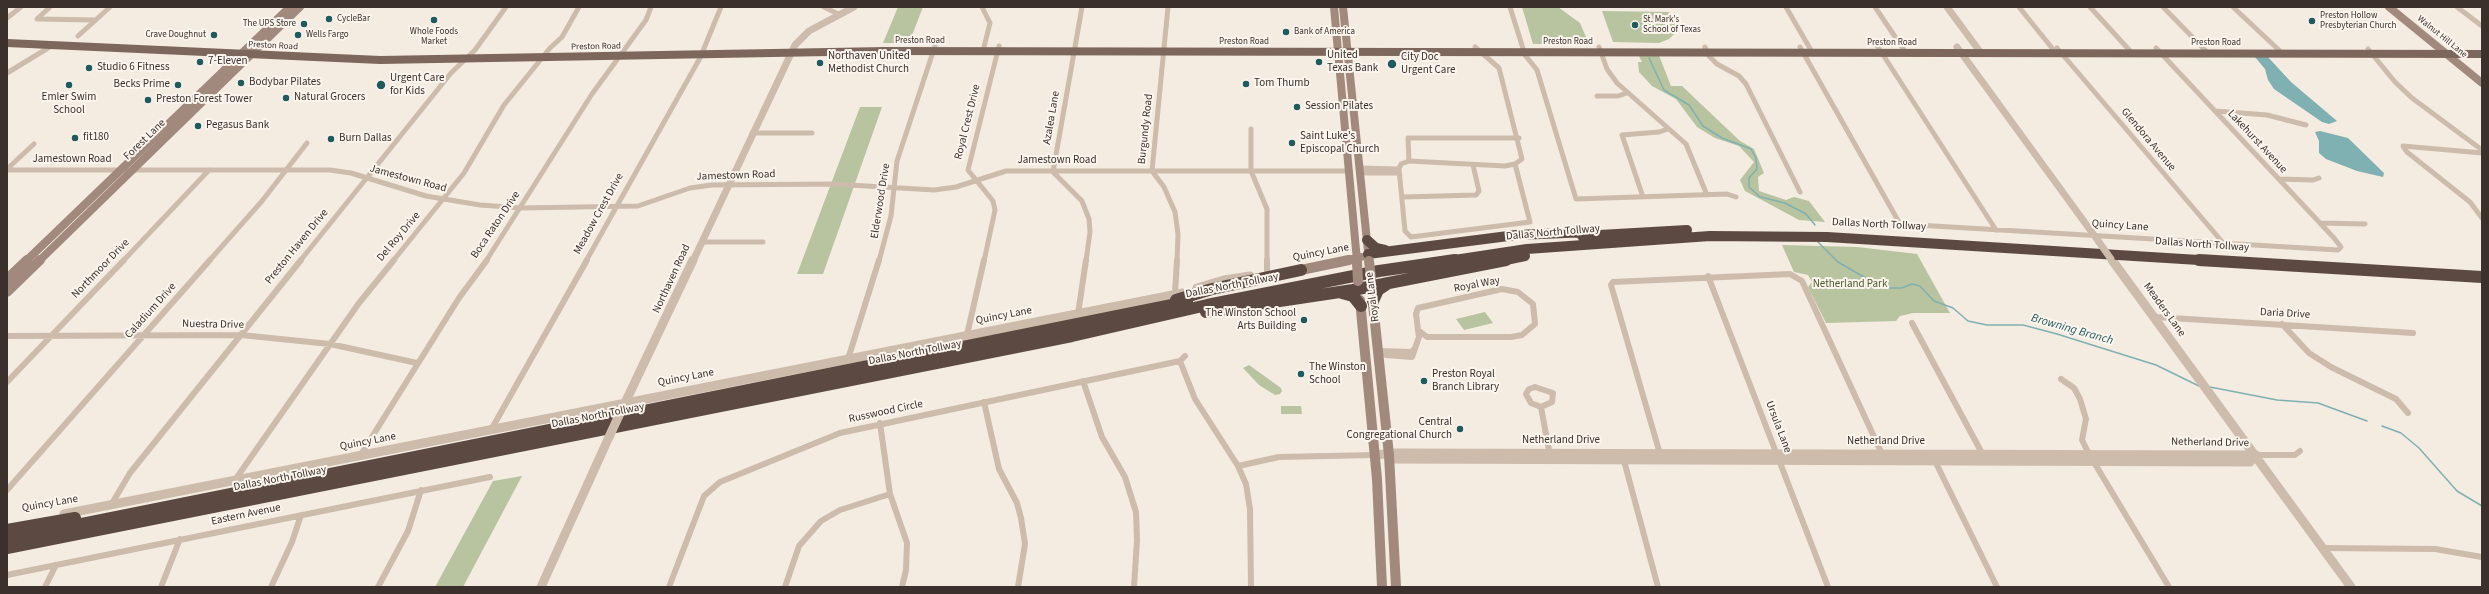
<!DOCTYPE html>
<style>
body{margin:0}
#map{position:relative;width:2489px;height:594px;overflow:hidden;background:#f4ebe1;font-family:"Source Sans 3",sans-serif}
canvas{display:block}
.frame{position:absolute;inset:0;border:8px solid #3b302b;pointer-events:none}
</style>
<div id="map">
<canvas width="2489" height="594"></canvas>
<div class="frame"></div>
</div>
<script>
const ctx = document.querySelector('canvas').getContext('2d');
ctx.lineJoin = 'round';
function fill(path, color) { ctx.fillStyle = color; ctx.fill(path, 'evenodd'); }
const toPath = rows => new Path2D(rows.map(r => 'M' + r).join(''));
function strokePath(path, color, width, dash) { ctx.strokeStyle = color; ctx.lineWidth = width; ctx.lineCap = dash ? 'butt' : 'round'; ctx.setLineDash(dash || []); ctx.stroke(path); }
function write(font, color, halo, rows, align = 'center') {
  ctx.font = font + ' "Source Sans 3",sans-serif'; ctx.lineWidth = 4; ctx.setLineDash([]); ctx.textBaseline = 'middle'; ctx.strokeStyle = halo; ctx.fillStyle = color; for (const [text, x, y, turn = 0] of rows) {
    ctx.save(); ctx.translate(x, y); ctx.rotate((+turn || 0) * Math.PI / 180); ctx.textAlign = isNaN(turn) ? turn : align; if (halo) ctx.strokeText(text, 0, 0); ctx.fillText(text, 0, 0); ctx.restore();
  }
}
const green = toPath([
 [898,7,923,7,909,43,883,43],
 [1522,7,1558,7,1580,23,1589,44,1533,44],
 [1602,11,1669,12,1678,30,1669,39,1659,43,1613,42],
 [1658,53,1671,86,1682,86,1740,141,1754,149,1764,173,1758,177,1759,191,1786,200,1794,197,1809,201,1825,222,1799,220,1745,191,1740,180,1754,162,1739,146,1715,138,1697,127,1676,99,1652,86,1639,72,1638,62,1642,62,1638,54],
 [860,107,882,107,823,274,797,274],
 [1782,245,1857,247,1917,254,1950,313,1913,313,1900,316,1896,321,1826,323,1808,287,1812,282,1808,275,1794,272],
 [1485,312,1493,323,1464,330,1456,319],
 [1249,365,1281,388,1282,391,1280,394,1275,395,1259,385,1243,368],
 [1281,406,1301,406,1302,414,1281,414],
 [522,476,463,587,435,587,493,481]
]);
const water = toPath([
 [2267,56,2291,82,2337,121,2329,124,2322,122,2274,89,2268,80,2265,69,2255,57],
 [2320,131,2348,138,2384,173,2383,177,2357,171,2326,159,2319,153,2319,141,2315,132]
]);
const stream = toPath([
 [1649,58,1664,90,1689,105,1703,126,1722,138,1751,149,1756,158,1757,169,1749,178,1749,187,1760,197,1785,203,1806,214,1815,225],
 [1818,242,1838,262,1869,280,1891,288,1902,288,1912,284,1920,286,1934,301,1953,308,1968,321,1987,325,2023,325,2057,334,2156,365,2199,386],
 [2210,387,2277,400,2318,403,2367,421],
 [2382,426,2401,433,2419,448,2457,491,2482,506]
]);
const minorFar1 = toPath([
 [50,7,37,19,96,20],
 [824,7,840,15],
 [982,7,990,23,983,51],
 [1082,7,1053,172,1082,201,1089,219,1090,232,1086,261],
 [1168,7,1152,171,1164,187,1175,212,1178,234,1177,261],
 [1510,7,1525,55,1537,70,1576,199,1727,194,1736,197],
 [1786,7,1812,52],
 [1875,7,1906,53],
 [2019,7,2056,53],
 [2090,7,2132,53],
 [2163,7,2208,53],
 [2233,7,2282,53],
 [2457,7,2482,26],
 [7,18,21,7],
 [78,36,110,7],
 [1599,47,1607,69,1617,83,1686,144,1707,195],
 [1705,47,1709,56,1717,64,1739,76,1746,84,1800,192],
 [1800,47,1900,224,2338,250,2341,247,2334,238,2156,48],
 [1878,47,1996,230],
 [2057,48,2224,244],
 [2368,49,2395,82,2412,98,2482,150],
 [7,73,53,45],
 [1597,96,1618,96,1627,93],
 [2215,111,2267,115,2306,125],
 [1251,129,1251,171,1267,209,1267,261],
 [752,133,812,133],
 [2482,153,2403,146,2407,152,2470,202,2482,218],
 [1409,161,1408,138,1519,138],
 [1359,168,1399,169],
 [7,169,34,144],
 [1399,169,1401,164,1409,161,1505,166,1515,164,1522,159,1499,68,1475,47],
 [1399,169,1405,231,1411,237,1530,222,1515,164],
 [7,170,330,170,351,173,426,196,480,205,521,208,638,206,690,188,712,185,833,184,934,190,956,187,1006,171,1349,171],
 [1360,173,1398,173],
 [2279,179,2313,180,2319,178],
 [1403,197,1476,195,1479,191,1473,165],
 [1643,197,1622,135,1659,132,1668,129],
 [2320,223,2365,224],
 [702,242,763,242],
 [123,261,209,170],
 [209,261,262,201,307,143],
 [300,261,451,73,475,50,506,7],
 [393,261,464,173,504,105,550,48,562,37,579,7],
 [486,261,592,94,646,20,651,7],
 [586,261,700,58,721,7],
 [879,261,891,216,897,161,935,46],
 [984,261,995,210,993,201,968,170,999,46]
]);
const minor = toPath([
 [1267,260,1267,275],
 [1708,276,1828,587],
 [1502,289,1518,292,1533,304,1535,324,1522,335,1511,337,1427,337,1418,330,1416,314,1418,308,1502,289],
 [1175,294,1177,260],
 [1078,314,1086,260],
 [2155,317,2413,333],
 [1912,323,1983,455],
 [2282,324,2309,353,2331,367,2396,399,2408,413],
 [967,335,984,260],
 [7,336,241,335,330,344,417,363],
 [1380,351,1386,355,1412,357,1419,337,1418,330],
 [1380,351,1412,352,1415,348],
 [1185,356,1180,361,1195,399,1238,466,1246,484,1250,509,1251,587],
 [848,359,879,260],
 [2061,379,2074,388,2080,399,2086,419,2082,440,2089,454,2169,587],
 [1083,381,1102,437,1125,477,1136,512,1137,540,1134,587],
 [7,382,124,260],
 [1535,387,1553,393,1552,402,1541,407,1531,403,1526,394,1529,389,1535,387],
 [984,402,999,469,1017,503,1021,518,1025,544,1018,587],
 [1541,407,1550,456],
 [880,423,890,494,907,543,906,570,902,587],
 [491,430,587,260],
 [1660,454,1611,285,1613,282,1790,274,1802,281,1882,454],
 [2256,455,2295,455,2300,451],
 [360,456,459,298,487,260],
 [1623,457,1658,587],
 [1934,459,1997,587],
 [1238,466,1279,457,1375,455],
 [235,480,359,303,394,260],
 [7,490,210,260],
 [111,505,130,473,301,260],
 [2323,548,2435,549,2482,557],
 [7,575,490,477],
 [45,587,56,565],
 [161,587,180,539],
 [271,587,292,542,301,515],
 [378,587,408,531,421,490],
 [669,587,704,496,720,482,840,433,1180,361],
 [785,587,799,546,821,521,840,510,890,494]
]);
const tertiaryFar1 = toPath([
 [1947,7,1981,53],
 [1957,47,2099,242],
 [2111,259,2112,261],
 [693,261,795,45,809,31,854,7]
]);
const tertiary = toPath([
 [2112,260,2351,587],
 [1197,288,1224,280,1250,276],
 [624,405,693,260],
 [1375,455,1395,453,2256,455],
 [1389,455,1395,459,2250,462,2256,455],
 [64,514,1183,293],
 [541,587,609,437]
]);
const secondaryFar1 = toPath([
 [1334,7,1357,261],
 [1343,7,1369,261],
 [2389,7,2482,83],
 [26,261,290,7],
 [39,261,300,7],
 [1344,261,1361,257]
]);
const secondary = toPath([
 [1357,260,1357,263],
 [1301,270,1349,260],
 [7,279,27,260],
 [7,292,40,260],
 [1372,295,1389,455,1396,587],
 [1360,300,1377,479,1382,587]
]);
const primary = toPath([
 [7,43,380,60,885,51,2482,54]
]);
const motorwayFar1 = toPath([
 [1582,236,1687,230],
 [1367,240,1376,248,1385,250],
 [1368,254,1516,235,1590,232],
 [1448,261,1527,249,1710,236,1827,237,2215,261],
 [1501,261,1525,256]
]);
const motorway = toPath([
 [2199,260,2482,277],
 [1342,293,1353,296,1361,306],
 [1176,300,1212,289,1301,270],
 [1373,301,1378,290,1387,284],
 [1206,312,1353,290,1506,260],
 [7,530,75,518],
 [7,539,1187,302],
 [7,548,1072,336,1207,305,1379,271,1455,260]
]);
const tertiaryBridgeFar1 = toPath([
 [2099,242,2111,259]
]);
const tertiaryBridge = toPath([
 [609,437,622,409]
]);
const secondaryBridge = toPath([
 [1369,261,1371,278],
 [1357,263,1358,281]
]);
const markers = [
 [329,19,4,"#1f5a5e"],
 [434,20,4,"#1f5a5e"],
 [2312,21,4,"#1f5a5e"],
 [304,24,4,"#1f5a5e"],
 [1635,25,4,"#1f5a5e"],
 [1286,32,4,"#1f5a5e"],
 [214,35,4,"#1f5a5e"],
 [298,35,4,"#1f5a5e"],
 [200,62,4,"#1f5a5e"],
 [1319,62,4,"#1f5a5e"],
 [820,63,4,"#1f5a5e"],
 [1392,64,5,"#1f5a5e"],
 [89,68,4,"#1f5a5e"],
 [241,83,4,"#1f5a5e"],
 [1246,84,4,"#1f5a5e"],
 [69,85,4,"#1f5a5e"],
 [178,85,4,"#1f5a5e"],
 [381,85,5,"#1f5a5e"],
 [286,98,4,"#1f5a5e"],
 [148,100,4,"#1f5a5e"],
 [1297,107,4,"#1f5a5e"],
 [198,126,4,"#1f5a5e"],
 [75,138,4,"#1f5a5e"],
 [331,139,4,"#1f5a5e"],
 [1292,143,4,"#1f5a5e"],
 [1304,320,4,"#1f5a5e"],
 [1301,374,4,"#1f5a5e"],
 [1424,381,4,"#1f5a5e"],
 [1460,429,4,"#1f5a5e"]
];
const farPoinames = [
 ["Preston Hollow",2320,16],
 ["Presbyterian Church",2320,26],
 ["CycleBar",337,19],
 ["St. Mark's",1643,20],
 ["School of Texas",1643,30],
 ["The UPS Store",296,24,"right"],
 ["Whole Foods",434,32,"center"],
 ["Market",434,42,"center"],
 ["Bank of America",1294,32],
 ["Crave Doughnut",206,35,"right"],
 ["Wells Fargo",306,35]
];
const farStreetnames = [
 ["Walnut Hill Lane",2442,37,39],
 ["Preston Road",920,41],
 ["Preston Road",1244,42],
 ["Preston Road",1568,42],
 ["Preston Road",1892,43],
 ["Preston Road",2216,43],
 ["Preston Road",273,46,3],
 ["Preston Road",596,47,-1]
];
const poiNames = [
 ["United",1327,56],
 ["Texas Bank",1327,69],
 ["Northaven United",828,57],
 ["Methodist Church",828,70],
 ["City Doc",1401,58],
 ["Urgent Care",1401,71],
 ["7-Eleven",208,62],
 ["Studio 6 Fitness",97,68],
 ["Urgent Care",390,79],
 ["for Kids",390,92],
 ["Bodybar Pilates",249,83],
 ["Tom Thumb",1254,84],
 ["Becks Prime",170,85,"right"],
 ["Emler Swim",69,98,"center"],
 ["School",69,111,"center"],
 ["Natural Grocers",294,98],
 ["Preston Forest Tower",156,100],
 ["Session Pilates",1305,107],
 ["Pegasus Bank",206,126],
 ["Saint Luke's",1300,137],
 ["Episcopal Church",1300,150],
 ["fit180",83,138],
 ["Burn Dallas",339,139],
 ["The Winston School",1296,314,"right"],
 ["Arts Building",1296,327,"right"],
 ["The Winston",1309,368],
 ["School",1309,381],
 ["Preston Royal",1432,375],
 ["Branch Library",1432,388],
 ["Central",1452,423,"right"],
 ["Congregational Church",1452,436,"right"]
];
const streetNames = [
 ["Azalea Lane",1052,118,-80],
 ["Royal Crest Drive",968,122,-76],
 ["Burgundy Road",1146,129,-84],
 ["Forest Lane",145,140,-44],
 ["Glendora Avenue",2148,140,50],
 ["Lakehurst Avenue",2257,142,47],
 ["Jamestown Road",72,160],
 ["Jamestown Road",1057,161],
 ["Jamestown Road",736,176,-2],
 ["Jamestown Road",408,179,15],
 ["Elderwood Drive",881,201,-81],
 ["Meadow Crest Drive",599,214,-61],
 ["Boca Raton Drive",496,225,-56],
 ["Dallas North Tollway",1879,225,3],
 ["Quincy Lane",2120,226,4],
 ["Dallas North Tollway",1553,233,-5],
 ["Del Roy Drive",399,237,-50],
 ["Dallas North Tollway",2202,245,4],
 ["Preston Haven Drive",297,247,-51],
 ["Quincy Lane",1321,253,-11],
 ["Northmoor Drive",101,269,-46],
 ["Northaven Road",672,279,-65],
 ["Royal Way",1477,285,-11],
 ["Dallas North Tollway",1232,286,-11],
 ["Royal Lane",1373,297,-97],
 ["Meaders Lane",2164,310,54],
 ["Caladium Drive",151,311,-48],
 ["Daria Drive",2285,314,3],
 ["Quincy Lane",1004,316,-11],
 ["Nuestra Drive",213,325,1],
 ["Dallas North Tollway",915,353,-11],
 ["Quincy Lane",686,378,-11],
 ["Russwood Circle",886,412,-12],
 ["Dallas North Tollway",598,416,-11],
 ["Ursula Lane",1778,427,69],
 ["Netherland Drive",1561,441],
 ["Quincy Lane",368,442,-11],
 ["Netherland Drive",1886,442],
 ["Netherland Drive",2210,443,1],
 ["Dallas North Tollway",280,479,-11],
 ["Quincy Lane",50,504,-10],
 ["Eastern Avenue",246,515,-12]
];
const parkNames = [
 ["Netherland Park",1850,285]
];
const waterNames = [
 ["Browning Branch",2072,330,16]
];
fill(green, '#b8c4a0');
fill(water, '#7fb0b2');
strokePath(stream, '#7fb0b2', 1.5);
strokePath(minorFar1, '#cdbbac', 5);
strokePath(minor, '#cdbbac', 6);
strokePath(tertiaryFar1, '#cdbbac', 7);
strokePath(tertiary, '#cdbbac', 9);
strokePath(secondaryFar1, '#a18a7d', 8);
strokePath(secondary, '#a18a7d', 10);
strokePath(primary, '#7d675c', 8);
strokePath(motorwayFar1, '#5c4a42', 10);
strokePath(motorway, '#5c4a42', 12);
strokePath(tertiaryBridgeFar1, '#cdbbac', 7);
strokePath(tertiaryBridge, '#cdbbac', 9);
strokePath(secondaryBridge, '#a18a7d', 10);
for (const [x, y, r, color] of markers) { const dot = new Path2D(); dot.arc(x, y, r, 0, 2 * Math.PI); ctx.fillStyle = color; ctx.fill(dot); strokePath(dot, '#fbf5ee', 1.5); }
write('9px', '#3b302b', '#fbf5ee', farPoinames, 'left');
write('9px', '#3b302b', '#fbf5ee', farStreetnames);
write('11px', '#3b302b', '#fbf5ee', poiNames, 'left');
write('11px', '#3b302b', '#fbf5ee', streetNames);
write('11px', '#4a5a2e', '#fbf5ee', parkNames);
write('italic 12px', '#1f5a5e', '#fbf5ee', waterNames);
</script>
